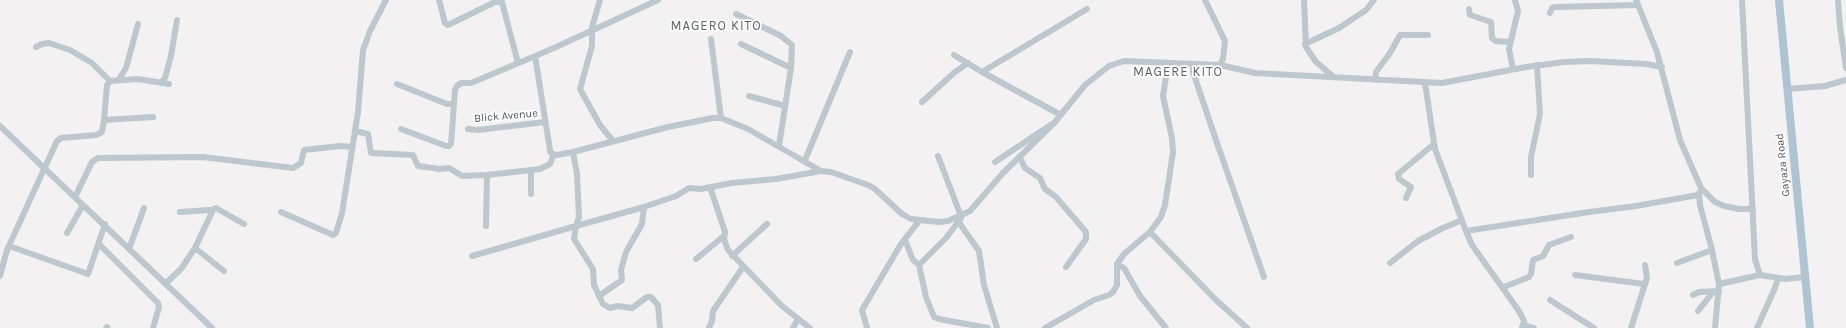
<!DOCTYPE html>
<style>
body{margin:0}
canvas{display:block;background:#f3f1f1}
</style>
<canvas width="1846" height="328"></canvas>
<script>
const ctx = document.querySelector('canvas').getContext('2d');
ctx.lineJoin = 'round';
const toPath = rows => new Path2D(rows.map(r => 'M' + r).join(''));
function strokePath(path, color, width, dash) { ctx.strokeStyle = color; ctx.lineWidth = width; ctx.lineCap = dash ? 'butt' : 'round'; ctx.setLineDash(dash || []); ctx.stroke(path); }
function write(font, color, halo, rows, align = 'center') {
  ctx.font = font + ' Karla,sans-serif'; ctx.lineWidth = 3.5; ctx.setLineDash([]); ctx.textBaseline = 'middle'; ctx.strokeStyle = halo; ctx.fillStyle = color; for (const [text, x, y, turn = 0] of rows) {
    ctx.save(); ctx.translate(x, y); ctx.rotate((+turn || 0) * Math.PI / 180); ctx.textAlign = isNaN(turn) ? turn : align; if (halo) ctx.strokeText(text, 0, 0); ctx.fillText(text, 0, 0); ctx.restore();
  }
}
const minor = toPath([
 [439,0,445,23,448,25,495,2,502,2,518,63],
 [600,0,592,27,592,46,580,89,600,125,613,141],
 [1205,0,1225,41,1223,59,1220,65],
 [1304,0,1306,47,1316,62,1334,77],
 [1636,0,1657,52,1680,140,1701,188,1715,202,1724,206,1739,209,1753,209],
 [1742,0,1755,259,1760,275,1786,279,1805,277],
 [1838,0,1840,27,1846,68],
 [1469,9,1470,15,1491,22,1492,38,1496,41,1510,42],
 [1550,13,1552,8,1556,7,1638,5],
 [736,14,781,36,792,45,791,68,779,146],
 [711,39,721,118],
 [741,44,791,68],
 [1305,44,1339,28,1366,10,1374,0],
 [36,47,42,44,49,43,70,50,92,63,110,81],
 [954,55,982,72,1061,115],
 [535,56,550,150,551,153,557,155,573,152],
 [1193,65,1193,72,1217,143,1264,277],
 [1513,69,1509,49,1518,11,1515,0],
 [982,72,1087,9],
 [119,79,126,68,138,24],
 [1375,80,1376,72,1390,53,1400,35,1428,35],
 [161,83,165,78,171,56,177,20],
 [1425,83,1435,149,1466,231,1472,245,1519,311,1524,321,1522,328],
 [397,84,447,104,453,104],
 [1787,89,1825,86,1846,80],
 [749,96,785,106],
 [922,102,955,72,968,63],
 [104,120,153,117],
 [0,126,212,328],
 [401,129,446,146,449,146,451,144,455,90,457,86,461,83,471,83,554,48,658,0],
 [468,129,478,130,545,122],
 [355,131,368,134,371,153,413,155,418,166,440,169,449,168,462,176,487,175,540,169,550,164,554,154],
 [938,156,961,216],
 [1020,158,1025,168,1040,178,1045,189,1056,197,1086,232,1086,239,1066,267],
 [805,160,850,52],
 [995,162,1052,124],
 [1531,175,1531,157,1540,114,1537,65],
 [710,187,725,232,724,239,728,250,782,306,810,328],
 [1699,193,1700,205,1712,250,1719,284,1715,328],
 [531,194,531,170],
 [75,197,92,162,98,158,203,157,293,168,301,163,304,150,340,146,352,147],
 [1406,198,1411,187,1399,179,1398,174,1434,144],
 [644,207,576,226,574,239,593,269,594,285,603,304,610,308,617,306,632,308,647,297,651,297,658,305,660,328],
 [211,211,216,208,244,224],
 [281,212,333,235,336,233,342,213,358,112,363,50,370,31,386,0],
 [958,221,979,251,984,285,997,328],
 [486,226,487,175],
 [1466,231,1589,212,1636,206,1698,195],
 [1150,232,1216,300,1247,328],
 [67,233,83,205],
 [905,240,913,260,919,265,926,297,934,317,939,319,988,328],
 [99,244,158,303,159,307,153,328],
 [9,246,88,274,105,224],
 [195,248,224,271],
 [129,249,144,208],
 [472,256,576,226,579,217,577,174,573,152,668,127,713,118,721,118,748,129,821,171,831,172,868,185,875,189,902,214,911,219,939,222,948,221,970,211,1003,173,1055,122,1085,85,1109,66,1124,61,1220,65,1255,73,1442,83,1526,67,1564,62,1590,61,1646,64,1662,67],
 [732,256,767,224],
 [696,259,724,236],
 [1390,263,1418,241,1443,228,1462,220],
 [1677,263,1712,250],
 [1117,264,1124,268,1140,296,1166,328],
 [919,265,946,238,961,218],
 [1575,275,1644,284],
 [0,276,7,250,57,141,61,138,96,135,102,132,104,120,107,85,110,81,138,79,169,84],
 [166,283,181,269,195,248,212,212,210,210,180,212],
 [1719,284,1760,275],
 [1504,287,1529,277,1531,274,1533,260,1543,256,1549,245,1571,237],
 [1693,295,1699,292,1719,291],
 [599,296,622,280,621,270,626,252,642,224,644,207,676,196,689,188,701,189,732,183,776,179,821,171],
 [1550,300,1594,328],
 [1698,311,1713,292],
 [1524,325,1534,328],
 [106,328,107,327],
 [709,328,712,321,713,311,743,267],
 [793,328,798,319],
 [867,328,862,310,901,244,919,221],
 [1045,328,1094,300,1109,295,1113,292,1117,285,1117,264,1124,254,1150,232,1161,217,1165,205,1173,152,1172,138,1163,96,1168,64],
 [1631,328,1647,278,1645,265],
 [1757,328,1775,288,1778,278]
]);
const major = toPath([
 [1779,0,1810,328]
]);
const streetNames = [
 ["Blick Avenue",506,116,-5],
 ["Gayaza Road",1783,165,-96]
];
const quarterNames = [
 ["MAGERO KITO",716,26],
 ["MAGERE KITO",1178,72]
];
strokePath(minor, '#bcc7ce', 6);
strokePath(major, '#b0c3d0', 8);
write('11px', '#48565f', '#fff', streetNames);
ctx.letterSpacing = '1px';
write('13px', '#5d6266', '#fff', quarterNames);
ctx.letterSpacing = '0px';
</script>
